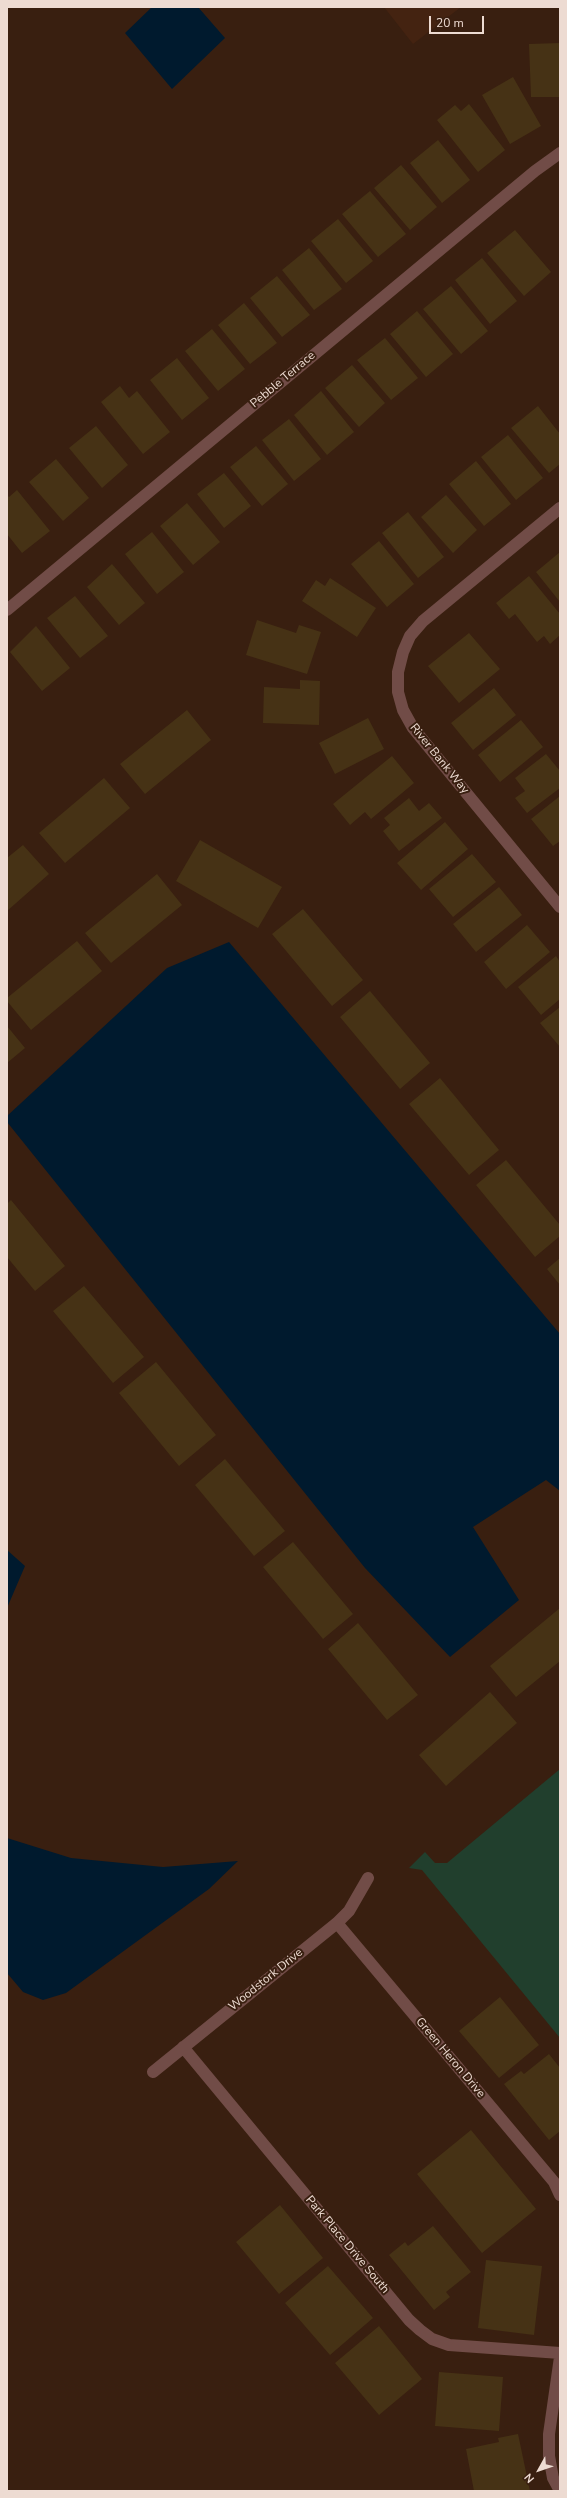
<!DOCTYPE html>
<style>
body{margin:0}
#map{position:relative;width:567px;height:2498px;overflow:hidden;background:#391f10;font-family:"Nunito Sans",sans-serif}
canvas{display:block}
.frame{position:absolute;inset:0;border:8px solid #eddbd2;pointer-events:none}
.north{position:absolute;left:519px;top:2450px;width:40px;height:40px;-webkit-text-stroke:3px #391f10;paint-order:stroke;rotate:230deg;font-size:11px;font-weight:700;line-height:16px;text-align:center;color:#eddbd2}
.north::after{content:'';display:block;margin:auto;width:14px;height:18px;background:#eddbd2;clip-path:polygon(50% 0,100% 100%,50% 72%,0 100%)}
.scale{position:absolute;left:429px;top:16px;width:55px;height:18px;box-sizing:border-box;border:2px solid #eddbd2;border-top:0;padding-left:5px;font-size:12px;line-height:14px;white-space:nowrap;color:#eddbd2;-webkit-text-stroke:3px #391f10;paint-order:stroke}
</style>
<div id="map">
<canvas width="567" height="2498"></canvas>
<div class="frame"></div>
<div class="north">N</div>
<div class="scale">20 m</div>
</div>
<script>
const ctx = document.querySelector('canvas').getContext('2d');
ctx.lineJoin = 'round';
function fill(path, color) { ctx.fillStyle = color; ctx.fill(path, 'evenodd'); }
const toPath = rows => new Path2D(rows.map(r => 'M' + r).join(''));
function strokePath(path, color, width, dash) { ctx.strokeStyle = color; ctx.lineWidth = width; ctx.lineCap = dash ? 'butt' : 'round'; ctx.setLineDash(dash || []); ctx.stroke(path); }
function write(font, color, halo, rows, align = 'center') {
  ctx.font = font + ' "Nunito Sans",sans-serif'; ctx.lineWidth = 4; ctx.setLineDash([]); ctx.textBaseline = 'middle'; ctx.strokeStyle = halo; ctx.fillStyle = color; for (const [text, x, y, turn = 0] of rows) {
    ctx.save(); ctx.translate(x, y); ctx.rotate((+turn || 0) * Math.PI / 180); ctx.textAlign = isNaN(turn) ? turn : align; if (halo) ctx.strokeText(text, 0, 0); ctx.fillText(text, 0, 0); ctx.restore();
  }
}
const built = toPath([
 [384,7,461,7,413,44]
]);
const green = toPath([
 [560,1769,560,2038,422,1870,409,1868,425,1852,435,1863,447,1863]
]);
const water = toPath([
 [152,7,198,7,225,38,172,89,125,33],
 [229,942,560,1334,560,1491,546,1480,473,1527,519,1600,450,1657,365,1568,7,1122,7,1116,167,968],
 [7,1550,25,1566,7,1608],
 [7,1838,71,1858,163,1867,238,1861,209,1889,66,1993,43,2000,23,1992,7,1973]
]);
const building = toPath([
 [560,43,560,97,531,97,529,44],
 [513,77,541,126,510,144,482,95],
 [469,104,505,150,478,172,437,120,455,105,461,111],
 [438,140,470,180,442,203,410,163],
 [401,165,437,207,410,230,374,188],
 [370,191,406,234,378,257,342,214],
 [338,219,373,261,346,283,311,241],
 [515,230,551,272,524,296,487,253],
 [309,248,342,289,314,310,282,270],
 [482,258,517,301,490,324,455,280],
 [277,276,310,315,282,337,250,298],
 [451,286,488,331,461,354,423,309],
 [244,303,277,343,250,364,218,325],
 [417,311,453,354,426,377,390,334],
 [212,329,245,369,218,391,185,351],
 [385,338,418,378,391,400,357,360],
 [177,358,209,398,182,420,150,380],
 [352,365,385,403,359,427,325,388],
 [120,386,129,398,137,391,170,432,143,454,101,402],
 [321,391,354,432,327,455,294,415],
 [538,406,560,434,560,464,549,473,511,428],
 [289,419,321,459,294,481,262,440],
 [96,426,128,465,102,488,69,448],
 [508,435,543,478,516,500,481,457],
 [256,446,288,484,262,506,230,467],
 [56,459,89,498,63,521,29,482],
 [476,461,511,504,484,526,449,484],
 [224,473,251,506,224,528,197,494],
 [17,490,50,531,22,553,7,534,7,495,9,497],
 [446,495,477,530,453,553,421,517],
 [187,503,220,542,193,565,160,526],
 [408,512,444,557,418,578,382,533],
 [152,532,184,572,157,594,125,554],
 [379,541,414,584,387,607,351,564],
 [560,552,560,602,536,572],
 [112,564,145,603,119,625,87,587],
 [529,576,560,614,560,635,550,644,544,636,537,642,515,614,509,619,496,603],
 [330,578,376,608,357,637,302,601,316,580,325,586],
 [75,596,108,636,80,658,47,618],
 [257,620,296,633,299,625,321,632,307,674,246,655],
 [36,626,70,668,42,691,10,652],
 [469,633,500,669,459,703,428,666],
 [300,680,320,681,319,725,263,723,264,687,300,689],
 [494,688,516,715,473,750,451,723],
 [187,710,211,740,145,794,120,764],
 [368,718,384,749,335,774,319,743],
 [521,720,543,747,500,782,478,755],
 [546,754,560,771,560,788,527,813,515,798,525,791,515,778],
 [392,756,414,783,371,819,365,812,350,825,333,804],
 [104,778,130,808,65,863,39,833],
 [560,796,560,841,553,846,531,819],
 [409,798,419,811,429,803,442,818,399,851,383,831,390,825,384,818],
 [445,822,468,849,421,890,397,863],
 [200,840,282,887,258,928,176,881],
 [23,845,49,874,7,911,7,858],
 [472,854,496,882,453,917,429,889],
 [157,874,182,905,111,963,85,933],
 [499,887,522,915,476,952,453,924],
 [303,909,363,980,332,1006,272,934],
 [527,925,550,952,506,989,484,962],
 [77,941,102,971,31,1030,7,1001,7,998],
 [556,956,560,962,560,999,541,1015,518,987],
 [370,991,430,1063,400,1089,340,1017],
 [560,1007,560,1047,540,1023],
 [7,1026,25,1048,7,1063],
 [440,1078,499,1150,469,1175,409,1104],
 [506,1160,560,1225,560,1236,535,1257,476,1185],
 [11,1200,65,1266,35,1291,7,1257,7,1204],
 [560,1258,560,1285,547,1269],
 [84,1286,144,1357,113,1383,53,1311],
 [156,1362,216,1435,179,1466,119,1393],
 [225,1459,285,1531,254,1556,195,1485],
 [293,1542,353,1614,323,1639,263,1567],
 [560,1608,560,1661,516,1697,490,1666],
 [358,1623,418,1695,387,1720,328,1649],
 [490,1692,517,1723,446,1786,419,1755],
 [500,1997,539,2045,499,2078,459,2031],
 [549,2054,560,2068,560,2131,549,2140,504,2084,521,2071,524,2074],
 [471,2130,536,2209,482,2253,417,2174],
 [280,2205,323,2258,279,2294,236,2242],
 [433,2226,471,2272,446,2292,450,2297,434,2310,389,2255,405,2242,408,2246],
 [486,2260,542,2266,534,2335,478,2328],
 [328,2266,373,2318,330,2355,285,2303],
 [379,2326,422,2379,379,2415,335,2363],
 [439,2372,503,2377,499,2431,435,2426],
 [518,2434,530,2491,474,2491,466,2449,499,2442,498,2438]
]);
const street = toPath([
 [560,508,423,621,410,636,403,652,398,672,398,692,403,710,413,728,560,907],
 [7,610,535,171,560,153],
 [337,1923,554,2182,560,2195],
 [183,2047,409,2320,420,2330,432,2339,449,2345,560,2353],
 [153,2072,337,1923,349,1911,368,1878],
 [560,2491,553,2478,549,2456,549,2434,560,2357]
]);
const streetNames = [
 ["Pebble Terrace",283,380,-40],
 ["River Bank Way",439,759,51],
 ["Woodstork Drive",266,1980,-39],
 ["Green Heron Drive",450,2058,50],
 ["Park Place Drive South",347,2245,50]
];
fill(built, '#442311');
fill(green, '#213f2d');
fill(water, '#001a2e');
fill(building, '#463215');
strokePath(street, '#714c47', 12);
write('12px', '#eddbd2', '#391f10', streetNames);
</script>
